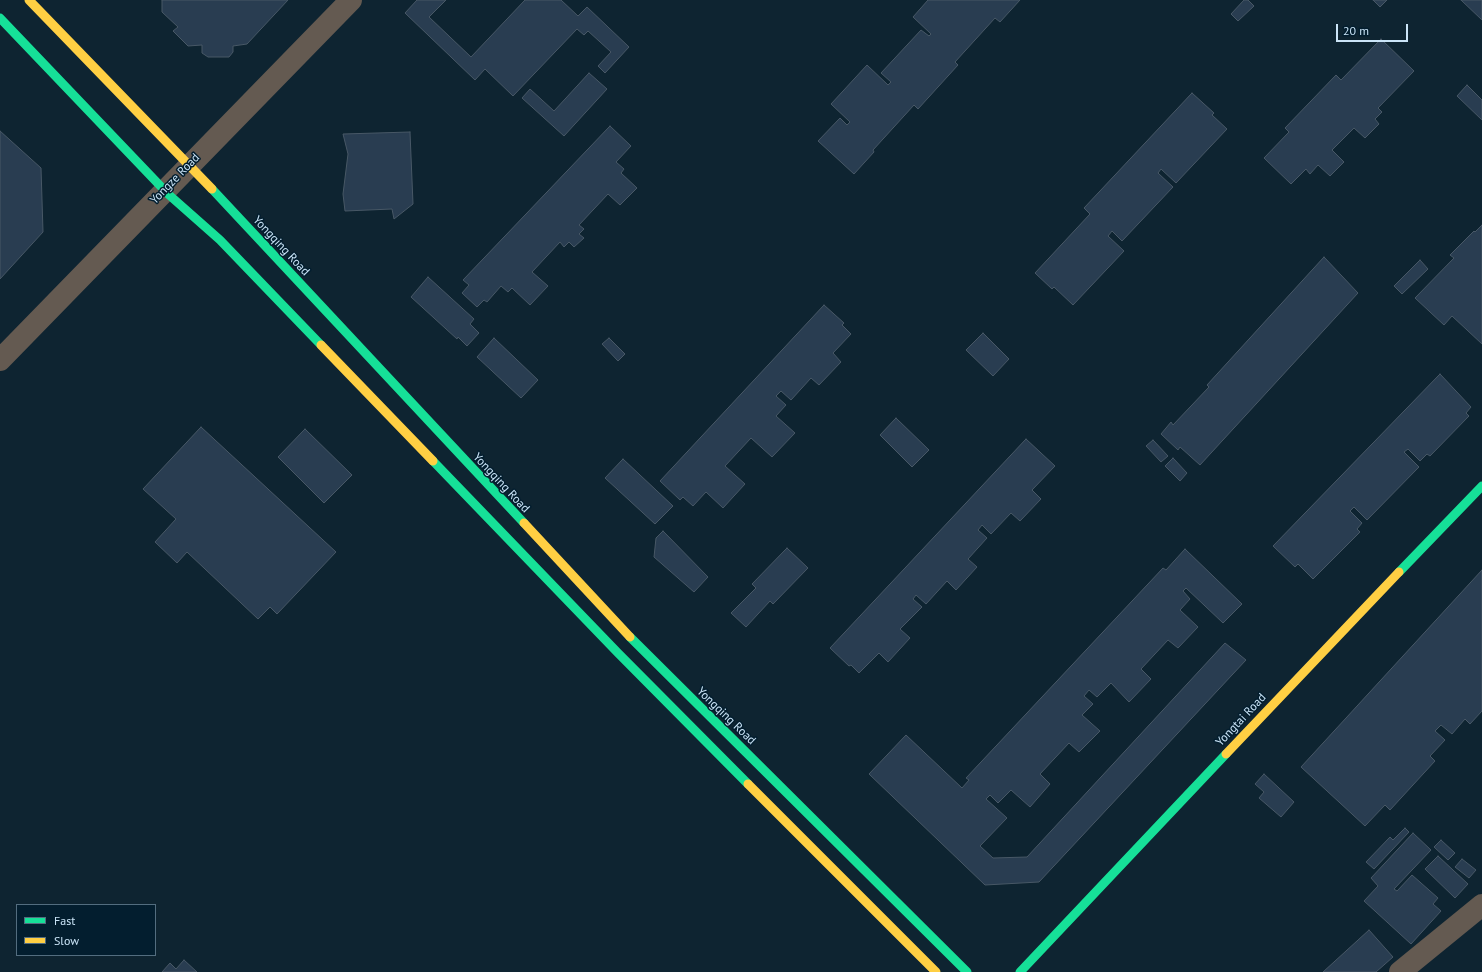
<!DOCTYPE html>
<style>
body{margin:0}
#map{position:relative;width:1482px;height:972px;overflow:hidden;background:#0e2431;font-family:"PT Sans",sans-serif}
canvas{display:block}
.legend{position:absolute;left:16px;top:904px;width:140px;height:52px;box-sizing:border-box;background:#031e2f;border:1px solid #536d7f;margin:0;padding:5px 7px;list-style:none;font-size:12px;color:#cae4f7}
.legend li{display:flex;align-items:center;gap:8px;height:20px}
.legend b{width:20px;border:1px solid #536d7f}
.scale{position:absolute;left:1336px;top:24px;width:72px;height:18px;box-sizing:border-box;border:2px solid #cae4f7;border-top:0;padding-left:5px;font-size:12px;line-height:14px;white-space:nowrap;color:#cae4f7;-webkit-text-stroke:3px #031e2f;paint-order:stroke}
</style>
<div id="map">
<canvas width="1482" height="972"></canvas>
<ul class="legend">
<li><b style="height:5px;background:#16e098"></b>Fast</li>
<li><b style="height:5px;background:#ffcf43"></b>Slow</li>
</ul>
<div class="scale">20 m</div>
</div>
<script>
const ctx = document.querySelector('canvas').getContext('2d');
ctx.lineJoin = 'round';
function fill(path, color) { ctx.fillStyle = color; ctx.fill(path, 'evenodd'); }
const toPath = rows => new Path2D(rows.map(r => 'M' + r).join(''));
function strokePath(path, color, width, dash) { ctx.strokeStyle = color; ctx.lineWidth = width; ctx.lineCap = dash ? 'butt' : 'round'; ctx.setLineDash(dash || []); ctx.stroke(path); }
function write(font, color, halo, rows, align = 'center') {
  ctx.font = font + ' "PT Sans",sans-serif'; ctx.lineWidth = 3; ctx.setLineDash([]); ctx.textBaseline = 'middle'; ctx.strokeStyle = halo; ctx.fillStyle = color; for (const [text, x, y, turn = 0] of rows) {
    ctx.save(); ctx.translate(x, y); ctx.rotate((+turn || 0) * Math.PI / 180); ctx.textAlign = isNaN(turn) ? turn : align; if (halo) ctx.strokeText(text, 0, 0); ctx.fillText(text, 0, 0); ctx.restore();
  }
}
const building = toPath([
 [162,0,288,0,247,44,233,46,233,52,229,57,208,57,202,53,202,45,188,46,173,31,178,27,162,12,162,0],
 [417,0,446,0,429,17,471,57,525,0,561,0,578,16,587,7,629,47,605,73,598,66,611,52,588,31,584,35,577,29,513,96,485,69,475,80,405,13,417,0],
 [928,0,1020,0,1000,22,995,18,955,62,958,65,918,109,914,105,873,150,874,152,854,174,818,141,840,118,847,125,850,122,831,104,867,65,888,85,891,82,881,73,921,30,929,36,931,34,913,17,928,0],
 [1244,0,1248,0,1254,6,1238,21,1231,14,1244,0],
 [1373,0,1387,0,1380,7,1373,0],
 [1461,0,1482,0,1482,20,1461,0],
 [1381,39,1414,71,1378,108,1382,112,1375,119,1379,124,1365,138,1354,128,1332,150,1344,162,1330,176,1318,165,1310,174,1306,169,1291,184,1264,158,1289,132,1285,128,1336,75,1341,80,1381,39],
 [589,73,607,89,564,136,522,98,530,89,554,111,589,73],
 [1467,85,1482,100,1482,120,1457,96,1467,85],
 [1192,93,1214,113,1212,115,1227,129,1176,183,1161,169,1158,173,1173,187,1122,241,1112,231,1108,236,1124,251,1073,305,1054,287,1052,289,1035,273,1090,214,1084,208,1192,93],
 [610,126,631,146,616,162,624,169,621,173,637,188,620,205,608,194,579,225,584,229,579,234,584,238,574,247,569,242,564,247,560,242,532,272,548,286,530,305,512,288,508,292,501,286,487,302,484,300,477,307,462,293,469,285,463,280,610,126],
 [0,131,41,168,43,232,0,279,0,131],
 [410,132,413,204,394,219,392,209,345,211,343,194,348,154,343,134,410,132],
 [1482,225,1482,344,1452,316,1444,325,1415,298,1454,258,1450,255,1474,231,1475,232,1482,225],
 [1324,257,1358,293,1200,465,1180,447,1178,450,1161,434,1171,422,1173,425,1209,387,1207,385,1324,257],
 [1420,260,1428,269,1402,294,1394,286,1420,260],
 [428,277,474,319,470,324,479,333,467,346,458,337,457,339,411,297,428,277],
 [824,305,844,323,842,325,851,334,833,353,841,362,819,385,811,378,791,400,781,391,776,396,786,405,776,416,795,433,772,457,751,438,725,466,745,484,723,508,706,492,693,506,683,497,680,500,660,481,824,305],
 [983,333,1009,359,993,376,966,350,983,333],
 [494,338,538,380,521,398,477,357,494,338],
 [609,338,625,354,618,361,602,344,609,338],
 [1440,374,1471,407,1466,413,1469,416,1430,456,1427,454,1420,461,1408,449,1404,452,1419,467,1367,520,1354,507,1350,511,1362,523,1357,529,1360,532,1313,579,1298,564,1295,567,1273,546,1440,374],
 [896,418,929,450,912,467,880,435,896,418],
 [201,427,336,552,277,614,270,607,258,619,187,552,177,563,155,542,176,519,143,489,201,427],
 [305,429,352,475,324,503,278,457,305,429],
 [1026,439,1055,466,1032,490,1041,499,1020,521,1011,513,991,534,982,525,978,530,987,538,968,559,977,567,956,590,947,581,926,604,916,595,913,599,922,607,900,629,910,638,888,662,879,653,859,673,851,665,849,666,830,648,1026,439],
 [1153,440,1168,456,1161,462,1146,446,1153,440],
 [1173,458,1187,473,1180,481,1165,466,1173,458],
 [623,459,673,506,655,524,605,478,623,459],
 [663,531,708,577,694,592,654,557,656,538,663,531],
 [787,548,808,568,773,604,770,601,746,627,731,613,756,588,752,584,787,548],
 [1185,549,1242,604,1223,623,1186,588,1183,591,1190,599,1180,610,1198,627,1178,648,1168,640,1141,669,1151,679,1129,702,1111,683,1097,697,1089,690,1084,696,1093,704,1082,715,1100,731,1079,752,1069,743,1040,774,1050,784,1030,807,1011,790,998,803,990,795,986,799,1007,818,980,846,993,858,1027,857,1225,643,1246,660,1039,882,985,885,869,774,906,735,962,788,969,780,966,778,1163,568,1166,570,1185,549],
 [1482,570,1482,711,1470,724,1465,719,1452,734,1441,725,1435,731,1445,740,1430,756,1435,761,1390,810,1385,805,1365,826,1301,767,1482,570],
 [1264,774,1294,802,1281,817,1259,798,1264,792,1255,784,1264,774],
 [1405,828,1409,832,1374,869,1366,862,1390,837,1393,840,1405,828],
 [1413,833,1431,850,1394,889,1397,891,1412,875,1438,898,1433,904,1441,911,1411,944,1364,901,1378,886,1371,878,1413,833],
 [1441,840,1455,853,1448,860,1434,847,1441,840],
 [1438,856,1468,884,1455,898,1425,869,1438,856],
 [1462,859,1476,870,1469,878,1455,867,1462,859],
 [1369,930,1393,957,1376,972,1323,972,1369,930],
 [184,960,197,972,162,972,170,963,176,969,184,960]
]);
const street = toPath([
 [0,360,351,0],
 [1400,972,1482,905]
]);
const fast = toPath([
 [0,18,168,194,220,240,321,345],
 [212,189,524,523],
 [433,461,618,653,748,784],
 [1399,572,1482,486],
 [630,637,967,972],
 [1020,972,1226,754]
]);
const slow = toPath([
 [29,0,212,189],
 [321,345,433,461],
 [524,523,630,637],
 [1226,754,1399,572],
 [748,784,936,972]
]);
const streetNames = [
 ["Yongze Road",175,179,-46],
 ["Yongqing Road",281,246,47],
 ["Yongqing Road",501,483,47],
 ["Yongqing Road",726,716,44],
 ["Yongtai Road",1241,720,-47]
];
fill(building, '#293d51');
strokePath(building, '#485866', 1);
strokePath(street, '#645a51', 22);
strokePath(fast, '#16e098', 9);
strokePath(slow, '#ffcf43', 9);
write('12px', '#cae4f7', '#031e2f', streetNames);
</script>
